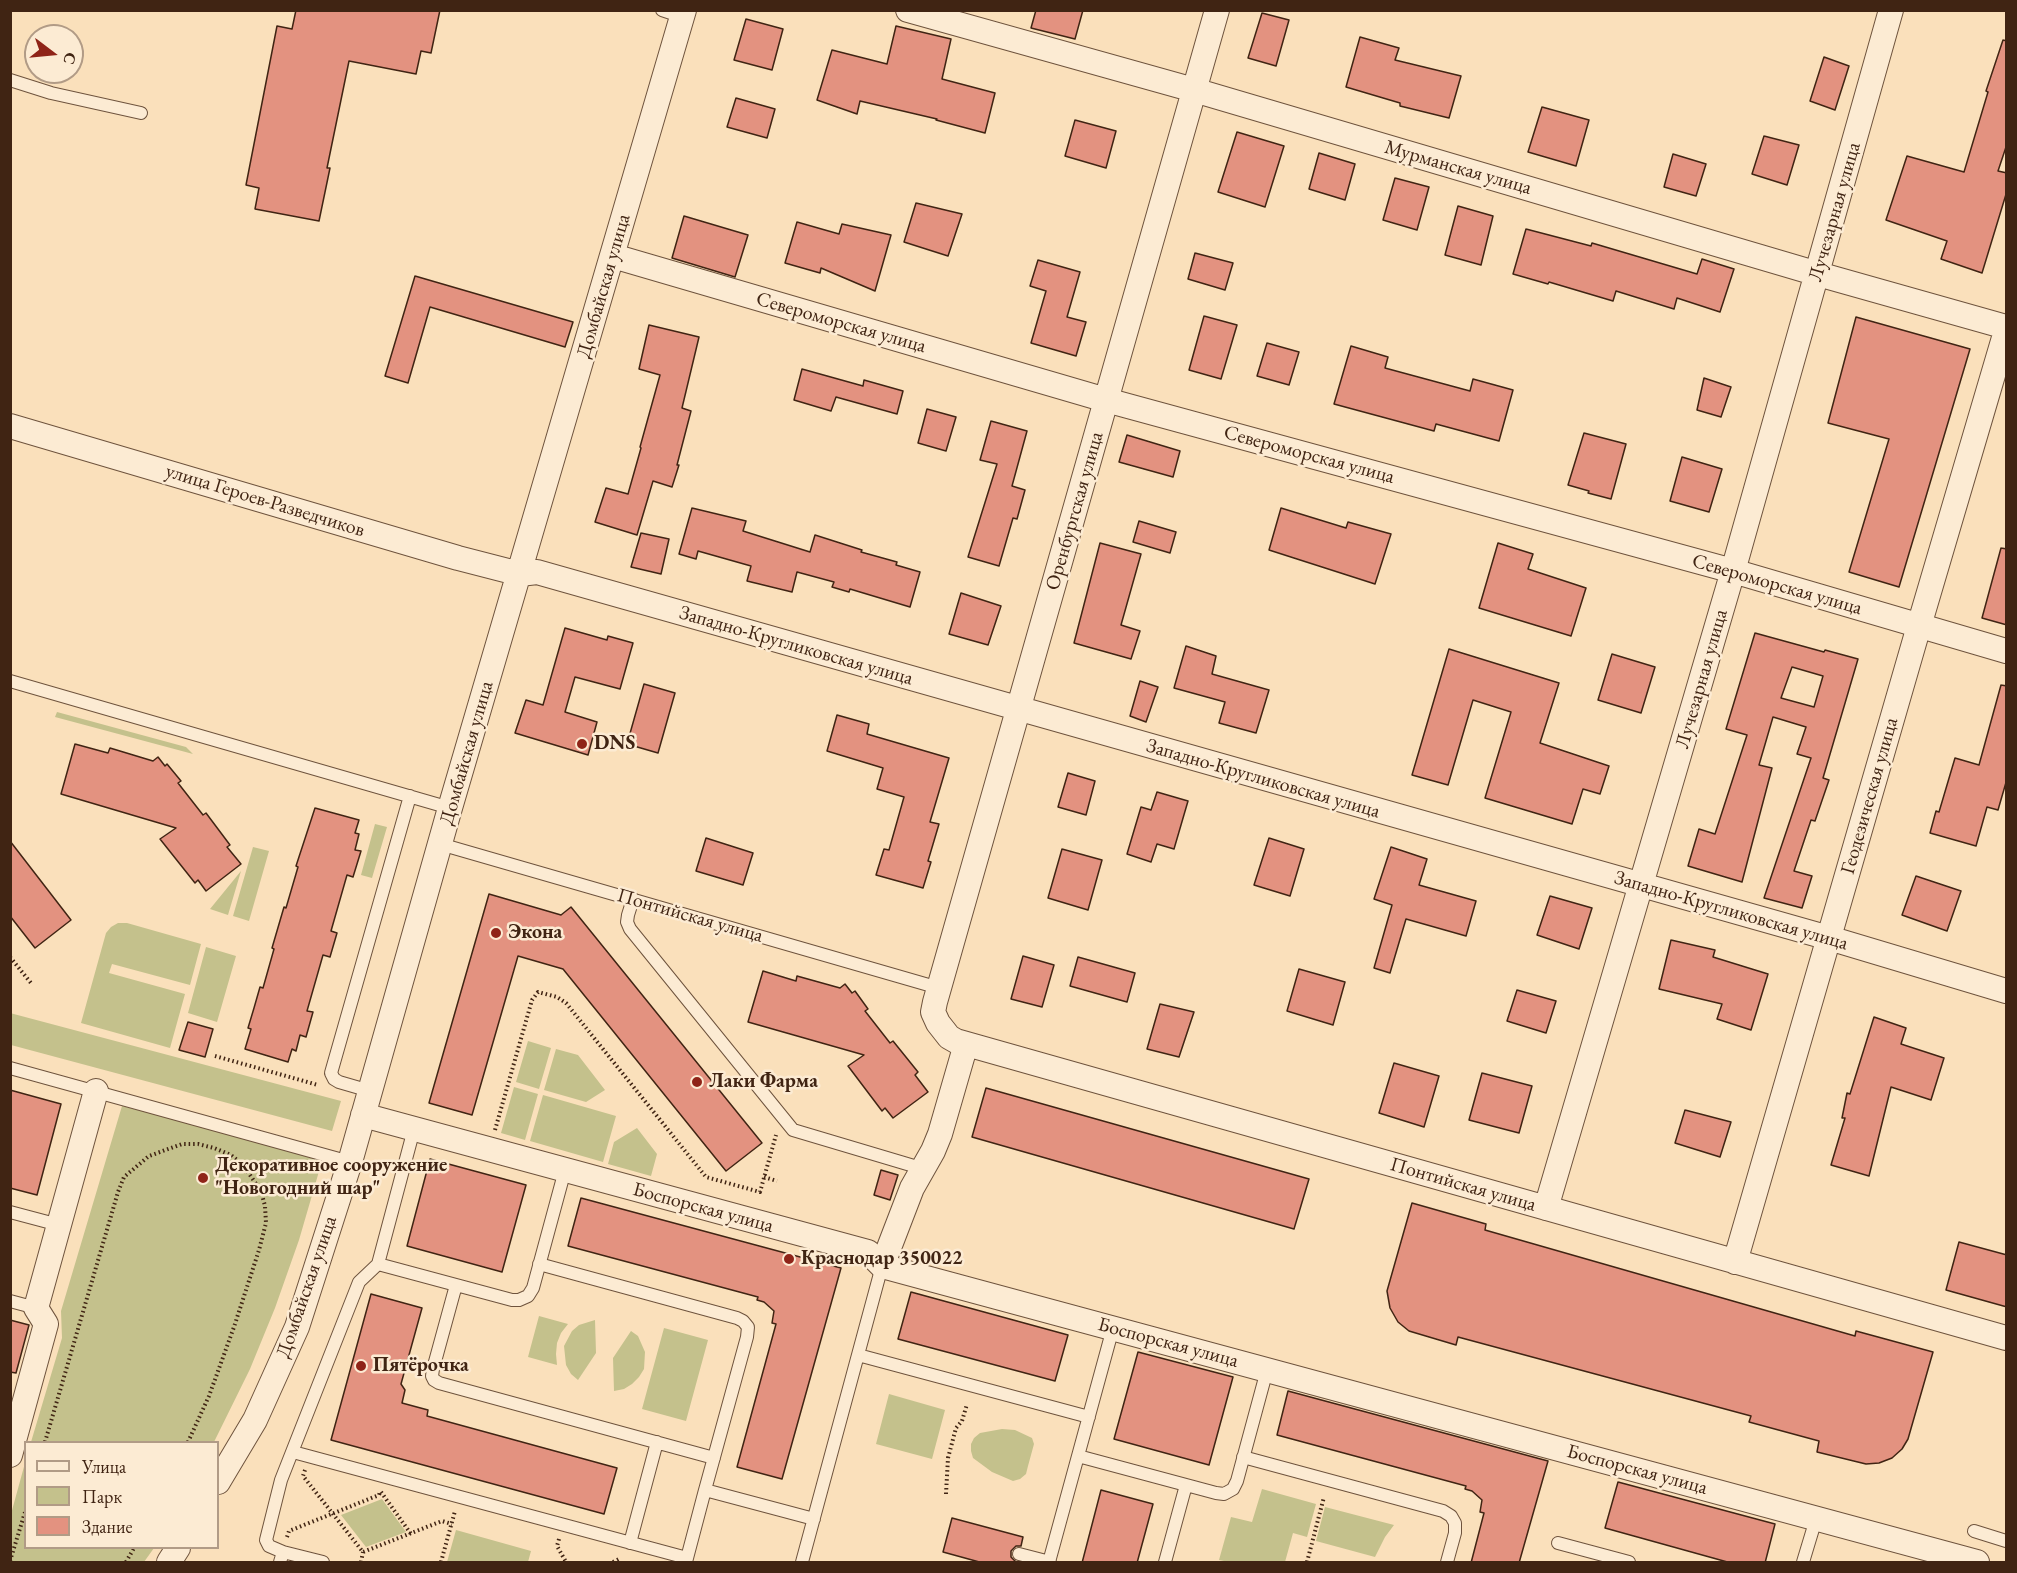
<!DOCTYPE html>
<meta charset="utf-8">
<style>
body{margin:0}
#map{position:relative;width:2017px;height:1573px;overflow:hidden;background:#fae0bb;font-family:"EB Garamond",serif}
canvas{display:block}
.frame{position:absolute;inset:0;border:12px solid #402413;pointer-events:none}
.legend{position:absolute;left:24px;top:1441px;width:195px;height:108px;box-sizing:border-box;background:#fcebd3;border:2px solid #b19b86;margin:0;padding:8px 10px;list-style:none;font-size:18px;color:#402413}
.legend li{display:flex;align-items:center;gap:12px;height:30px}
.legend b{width:30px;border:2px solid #b19b86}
.north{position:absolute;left:24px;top:24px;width:60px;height:60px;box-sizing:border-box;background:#fcebd3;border:2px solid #b19b86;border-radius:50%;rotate:106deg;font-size:16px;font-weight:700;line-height:24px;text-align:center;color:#402413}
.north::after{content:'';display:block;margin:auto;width:21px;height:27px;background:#8f2418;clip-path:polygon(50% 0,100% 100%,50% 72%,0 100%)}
</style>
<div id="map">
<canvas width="2017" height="1573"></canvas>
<div class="frame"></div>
<ul class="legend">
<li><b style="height:8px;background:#fcebd3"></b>Улица</li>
<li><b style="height:16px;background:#c4c18c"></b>Парк</li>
<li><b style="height:16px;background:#e39280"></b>Здание</li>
</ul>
<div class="north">С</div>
</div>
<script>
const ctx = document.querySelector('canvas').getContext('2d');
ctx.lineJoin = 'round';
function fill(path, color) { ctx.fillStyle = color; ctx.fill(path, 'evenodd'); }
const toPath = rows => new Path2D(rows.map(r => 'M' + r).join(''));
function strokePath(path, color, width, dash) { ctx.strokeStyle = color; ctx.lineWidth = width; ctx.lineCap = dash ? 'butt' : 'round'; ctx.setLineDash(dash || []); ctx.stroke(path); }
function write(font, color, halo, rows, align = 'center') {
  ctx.font = font + ' "EB Garamond",serif'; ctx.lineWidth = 5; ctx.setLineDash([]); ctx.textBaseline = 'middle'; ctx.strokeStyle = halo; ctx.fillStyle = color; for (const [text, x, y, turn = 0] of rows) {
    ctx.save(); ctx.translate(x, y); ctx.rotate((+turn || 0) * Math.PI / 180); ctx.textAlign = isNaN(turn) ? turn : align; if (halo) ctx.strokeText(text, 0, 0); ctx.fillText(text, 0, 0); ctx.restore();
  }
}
const green = toPath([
 [57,712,186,747,193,754,55,717],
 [375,824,387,827,372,878,361,875],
 [253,847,269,851,249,921,233,916],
 [241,871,228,915,210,909],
 [118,923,127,923,201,944,190,985,112,964,109,973,185,994,170,1048,81,1023,106,933,111,927],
 [206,947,236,956,217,1022,188,1013],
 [10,1013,341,1101,332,1131,11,1045],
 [528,1041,551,1048,539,1089,516,1082],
 [556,1049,578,1055,605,1090,586,1102,544,1090],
 [514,1087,538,1094,525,1140,501,1133],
 [543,1095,616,1116,603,1162,530,1141],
 [122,1106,268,1143,269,1146,322,1161,299,1240,275,1308,250,1369,214,1442,31,1442,62,1338,61,1311],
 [637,1128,657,1154,651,1176,608,1164,614,1142],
 [539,1316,568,1324,561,1333,557,1343,556,1354,557,1365,528,1357],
 [595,1320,596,1353,578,1380,571,1374,566,1365,564,1346,572,1331,579,1325],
 [664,1328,708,1340,686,1421,642,1409],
 [631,1331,638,1336,645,1352,644,1369,639,1377,632,1384,624,1389,614,1391,613,1358],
 [889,1394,945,1410,932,1459,876,1444],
 [1002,1429,1015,1430,1032,1438,1034,1444,1028,1466,1026,1474,1020,1479,1013,1481,992,1472,973,1458,971,1451,971,1444,974,1438,980,1433],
 [25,1463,26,1548,154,1548,144,1562,11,1562,11,1514],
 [1262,1489,1316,1504,1307,1537,1293,1533,1285,1562,1229,1562,1219,1560,1231,1517,1252,1522],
 [382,1499,406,1532,366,1547,341,1515],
 [1325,1507,1394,1525,1385,1537,1375,1557,1316,1541],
 [456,1530,531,1551,528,1562,447,1562]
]);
const building = toPath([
 [296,10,440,10,431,53,421,51,416,74,349,61,327,168,330,168,319,221,255,209,259,188,246,185,277,26,292,29,296,10],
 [1036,10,1083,10,1075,39,1031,28,1036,10],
 [1262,13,1289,20,1276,66,1248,58,1262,13],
 [746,19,783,29,772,70,734,60,746,19],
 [896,26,951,39,942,79,995,93,985,133,936,120,937,119,860,101,857,114,817,100,832,50,887,64,896,26],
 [1360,37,1399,48,1395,60,1461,76,1449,118,1400,106,1400,103,1346,87,1360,37],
 [2003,40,2007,41,2007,144,1998,171,2007,173,2007,191,1982,273,1941,259,1947,241,1886,220,1907,156,1964,172,1988,92,1986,91,2003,40],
 [1824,57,1849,66,1835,110,1810,101,1824,57],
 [736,98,775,109,767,138,727,127,736,98],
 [1542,107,1589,120,1576,166,1528,152,1542,107],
 [1075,120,1116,131,1106,168,1065,156,1075,120],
 [1237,132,1284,146,1265,207,1218,192,1237,132],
 [1764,136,1799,145,1787,185,1752,174,1764,136],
 [1319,153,1355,164,1345,200,1309,189,1319,153],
 [1673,154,1706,164,1696,196,1664,187,1673,154],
 [1395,178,1429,187,1417,230,1383,220,1395,178],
 [916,203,962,214,948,256,904,242,916,203],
 [1458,206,1493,216,1481,265,1445,255,1458,206],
 [684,216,748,235,735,277,672,258,684,216],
 [797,222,839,234,842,224,891,235,875,291,821,268,820,273,785,263,797,222],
 [1526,229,1591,246,1592,243,1697,274,1702,259,1734,269,1720,312,1677,298,1674,309,1616,291,1613,301,1549,282,1548,284,1513,274,1526,229],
 [1195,253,1233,263,1225,290,1188,279,1195,253],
 [1038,260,1080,272,1067,317,1086,322,1076,356,1031,343,1046,291,1030,286,1038,260],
 [415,276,573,322,565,347,430,307,408,383,385,376,415,276],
 [1204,316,1237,325,1221,379,1189,370,1204,316],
 [1856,317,1970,349,1899,587,1849,572,1889,439,1828,423,1856,317],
 [649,325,699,337,682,408,691,411,677,465,679,465,672,487,653,481,637,535,595,522,606,488,628,494,641,448,640,447,660,375,639,369,649,325],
 [1267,343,1299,352,1289,385,1257,376,1267,343],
 [1351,346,1388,357,1385,368,1470,391,1473,379,1513,390,1499,441,1436,424,1434,431,1334,404,1351,346],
 [802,369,863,386,864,380,903,391,897,414,836,397,831,411,794,400,802,369],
 [1704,378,1731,387,1721,417,1697,410,1704,378],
 [927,409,956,417,946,451,918,443,927,409],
 [991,421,1027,431,1012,486,1025,490,1017,519,1013,518,999,566,968,557,997,464,980,460,991,421],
 [1584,433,1626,444,1611,499,1588,493,1589,491,1568,485,1584,433],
 [1127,435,1180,451,1173,477,1119,462,1127,435],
 [1682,457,1722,469,1709,512,1670,501,1682,457],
 [692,508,746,521,743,531,810,552,815,535,862,550,861,552,897,562,896,565,920,572,910,607,850,589,849,592,832,587,834,582,797,572,792,592,747,581,751,566,698,551,696,559,679,554,692,508],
 [1281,508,1346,528,1348,522,1391,534,1375,584,1269,550,1281,508],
 [1139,521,1176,532,1170,553,1133,542,1139,521],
 [641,533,669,539,661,574,631,567,641,533],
 [1100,543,1141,554,1121,625,1140,631,1131,659,1074,643,1100,543],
 [1498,543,1533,554,1528,569,1586,588,1571,636,1479,608,1498,543],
 [2001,548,2007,549,2007,625,1982,618,2001,548],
 [961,593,1001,606,988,645,949,634,961,593],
 [565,628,607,640,608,636,633,643,620,689,575,677,565,712,597,722,588,755,515,733,526,700,543,705,565,628],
 [1755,633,1824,652,1825,650,1858,659,1823,778,1829,780,1815,821,1811,820,1794,871,1812,876,1802,908,1764,898,1811,758,1797,754,1806,727,1773,717,1759,765,1772,768,1742,882,1688,866,1699,829,1715,834,1747,735,1726,729,1755,633],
 [1792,667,1823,676,1814,707,1781,698,1792,667],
 [1186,646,1216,656,1212,674,1269,690,1256,733,1219,723,1225,702,1174,688,1186,646],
 [1449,649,1559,683,1540,743,1609,766,1600,794,1583,789,1572,824,1485,798,1511,712,1473,700,1448,785,1412,775,1449,649],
 [1612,654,1655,667,1641,713,1598,700,1612,654],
 [1140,681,1158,687,1146,722,1130,716,1140,681],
 [644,684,675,693,658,753,627,744,644,684],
 [2001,685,2007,686,2007,779,1998,810,1987,807,1976,846,1930,833,1936,811,1939,812,1955,758,1979,765,2001,685],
 [837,715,869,724,867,734,949,758,930,822,939,824,928,861,931,862,923,888,876,875,884,849,889,850,904,797,877,789,883,768,827,751,837,715],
 [75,744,108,753,110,748,153,761,158,757,165,766,167,764,181,781,178,783,203,815,206,813,230,845,227,847,241,864,206,891,198,880,195,883,160,839,176,828,61,794,75,744],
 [1068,773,1095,781,1086,815,1058,807,1068,773],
 [1157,792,1188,801,1174,849,1157,844,1151,862,1127,854,1141,807,1151,810,1157,792],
 [315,808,359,820,355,833,359,834,355,850,361,851,353,877,347,875,331,931,337,933,330,957,323,955,307,1011,313,1012,306,1037,300,1035,296,1051,292,1049,288,1062,245,1049,251,1029,248,1028,254,1008,260,987,263,988,274,949,272,948,284,907,286,908,298,867,296,866,315,808],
 [706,838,753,853,743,885,696,871,706,838],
 [1269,838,1304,849,1290,896,1254,885,1269,838],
 [10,841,71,920,35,948,10,916,10,841],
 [1391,847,1427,859,1419,885,1476,901,1466,936,1406,919,1390,973,1374,968,1392,905,1374,899,1391,847],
 [1062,849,1102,860,1088,910,1048,898,1062,849],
 [1916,876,1961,891,1947,931,1902,915,1916,876],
 [489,894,561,915,571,907,762,1143,726,1171,563,969,518,956,472,1115,429,1103,489,894],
 [1550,896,1592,908,1579,949,1537,935,1550,896],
 [1671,940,1715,950,1713,957,1768,974,1751,1030,1717,1019,1722,1004,1659,989,1671,940],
 [1023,956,1054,965,1042,1007,1011,999,1023,956],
 [1078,957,1135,973,1127,1002,1070,986,1078,957],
 [1299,969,1345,982,1333,1025,1287,1011,1299,969],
 [763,971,796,981,797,976,840,988,845,984,852,993,855,991,868,1009,865,1011,890,1043,893,1041,918,1072,915,1075,928,1092,893,1118,885,1108,882,1111,848,1066,864,1055,748,1022,763,971],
 [1517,990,1556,1001,1546,1033,1507,1021,1517,990],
 [1160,1004,1194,1012,1179,1057,1147,1049,1160,1004],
 [1874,1017,1906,1028,1901,1044,1944,1058,1931,1100,1891,1087,1869,1176,1831,1165,1845,1118,1842,1118,1847,1093,1850,1094,1874,1017],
 [188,1022,213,1029,205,1057,179,1050,188,1022],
 [1394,1063,1439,1076,1424,1127,1379,1113,1394,1063],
 [1482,1073,1532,1086,1519,1133,1469,1120,1482,1073],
 [986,1088,1309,1179,1294,1229,972,1137,986,1088],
 [10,1090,61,1104,37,1195,10,1188,10,1090],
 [1685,1110,1731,1122,1720,1157,1675,1143,1685,1110],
 [430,1159,526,1185,502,1272,407,1246,430,1159],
 [881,1170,898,1175,890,1200,874,1195,881,1170],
 [581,1198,841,1268,782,1479,737,1467,776,1324,772,1323,774,1311,764,1302,757,1300,758,1297,568,1246,581,1198],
 [1412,1203,1486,1224,1485,1230,1855,1336,1856,1331,1933,1352,1908,1439,1902,1449,1892,1458,1879,1463,1866,1464,1817,1452,1819,1441,1749,1422,1751,1416,1458,1337,1456,1345,1409,1331,1398,1322,1390,1308,1387,1291,1412,1203],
 [1959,1242,2007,1255,2007,1307,1946,1290,1959,1242],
 [911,1292,1068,1335,1055,1381,898,1339,911,1292],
 [371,1294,422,1308,401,1384,405,1390,402,1403,428,1410,427,1416,617,1468,604,1514,331,1440,371,1294],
 [10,1320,29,1325,16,1373,10,1372,10,1320],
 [1138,1352,1233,1377,1209,1465,1114,1439,1138,1352],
 [1288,1391,1548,1461,1519,1563,1471,1563,1484,1513,1480,1512,1482,1500,1472,1491,1465,1489,1466,1486,1277,1435,1288,1391],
 [1618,1482,1775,1524,1765,1563,1731,1563,1605,1528,1618,1482],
 [1101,1490,1153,1504,1137,1563,1082,1563,1101,1490],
 [952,1518,1023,1537,1021,1546,1016,1546,1011,1551,1011,1557,1017,1563,983,1563,943,1552,952,1518]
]);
const path = toPath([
 [10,957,31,983],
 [215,1056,318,1085],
 [495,1130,532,1000,538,992,557,997,566,1003,706,1177,760,1192,776,1135],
 [764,1177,777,1181],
 [45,1442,118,1192,124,1177,149,1156,182,1144,198,1144,214,1148,231,1155,243,1165,261,1191,265,1206,266,1223,259,1250,234,1327,209,1396,188,1442],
 [305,1470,303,1476,363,1552,442,1521,452,1524],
 [381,1492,411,1534],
 [946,1494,948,1458,956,1428,962,1421,967,1404],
 [287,1537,289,1531,379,1495,380,1492],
 [559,1539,557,1546,566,1562],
 [10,1561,26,1509],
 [126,1562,134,1548],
 [361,1562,363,1552],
 [441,1562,455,1511],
 [613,1562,621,1558],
 [1307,1562,1324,1497]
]);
const lane = toPath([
 [662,10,683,17],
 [10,80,51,93,141,113],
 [10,681,450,808],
 [440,844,939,988],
 [633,899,628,915,627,922,630,929,793,1130,924,1169],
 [10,1068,350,1162],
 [370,1091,339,1082,334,1079,331,1073,410,796],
 [10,1212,59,1225],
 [378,1264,512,1300,519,1300,528,1296,533,1288,565,1170],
 [539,1264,737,1318,743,1321,748,1327,747,1337,705,1490],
 [456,1285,433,1369,432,1376,434,1380,439,1383,714,1458],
 [10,1301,36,1308],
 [858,1355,1089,1417],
 [293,1452,687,1558],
 [1078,1456,1216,1493,1224,1494,1233,1489,1237,1481,1267,1370],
 [1243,1457,1443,1511,1451,1516,1455,1523,1455,1533,1447,1562],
 [1974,1531,2006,1541],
 [630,1543,657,1442],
 [1558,1543,1629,1562],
 [283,1552,269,1546,266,1540,281,1480,359,1282,378,1264,414,1129],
 [1019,1554,1050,1562],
 [280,1562,283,1552,323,1562],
 [686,1562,705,1490,814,1519],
 [802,1562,882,1266],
 [1049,1562,1113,1328],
 [1165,1562,1186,1485],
 [1803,1562,1816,1519]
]);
const street = toPath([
 [908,10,1194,90,1818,274,2006,327],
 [1217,10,935,1002,933,1012,938,1023,949,1037,956,1041,2006,1338],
 [613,256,1106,400,1733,571,2006,651],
 [10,426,458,558,520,574,537,572,1829,938,2006,991],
 [363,1115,868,1252,882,1266,1977,1562],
 [1546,1208,1733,571,1891,10],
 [1735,1262,1919,626,2006,331],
 [882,1266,912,1188,933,1151,940,1134,966,1044],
 [10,1455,46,1324,36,1308,96,1091],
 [218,1482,255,1420,297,1327,350,1162,450,808,684,10],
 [169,1562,178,1548]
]);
const markers = [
 [582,744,6,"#8f2418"],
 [496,933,6,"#8f2418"],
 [697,1082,6,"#8f2418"],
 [203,1178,6,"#8f2418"],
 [789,1259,6,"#8f2418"],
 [361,1366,6,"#8f2418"]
];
const streetNames = [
 ["Мурманская улица",1458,168,16],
 ["Лучезарная улица",1835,212,-74],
 ["Домбайская улица",604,286,-74],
 ["Североморская улица",841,323,16],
 ["Североморская улица",1309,455,15],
 ["улица Героев-Разведчиков",265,501,17],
 ["Оренбургская улица",1075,511,-74],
 ["Североморская улица",1777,585,16],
 ["Западно-Кругликовская улица",796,646,16],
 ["Лучезарная улица",1702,679,-74],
 ["Домбайская улица",467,753,-74],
 ["Западно-Кругликовская улица",1263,779,16],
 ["Геодезическая улица",1870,796,-74],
 ["Западно-Кругликовская улица",1731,911,16],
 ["Понтийская улица",690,916,16],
 ["Понтийская улица",1463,1185,16],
 ["Боспорская улица",703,1208,15],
 ["Домбайская улица",307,1287,-71],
 ["Боспорская улица",1168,1343,15],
 ["Боспорская улица",1637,1470,15]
];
const poiNames = [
 ["DNS",594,744],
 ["Экона",508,933],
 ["Лаки Фарма",709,1082],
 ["Декоративное сооружение",215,1166],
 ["\"Новогодний шар\"",215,1189],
 ["Краснодар 350022",801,1259],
 ["Пятёрочка",373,1366]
];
fill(green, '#c4c18c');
fill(building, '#e39280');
strokePath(building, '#402413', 1.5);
strokePath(lane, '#6e533d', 14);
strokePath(street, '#6e533d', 26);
strokePath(path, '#402413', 4, [1.5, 3]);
strokePath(lane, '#fcebd3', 12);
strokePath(street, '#fcebd3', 24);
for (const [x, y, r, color] of markers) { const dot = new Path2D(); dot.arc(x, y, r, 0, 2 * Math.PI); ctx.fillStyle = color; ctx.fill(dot); strokePath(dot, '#fcebd3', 2); }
write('20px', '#402413', '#fcebd3', streetNames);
write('bold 20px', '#402413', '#fcebd3', poiNames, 'left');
</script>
